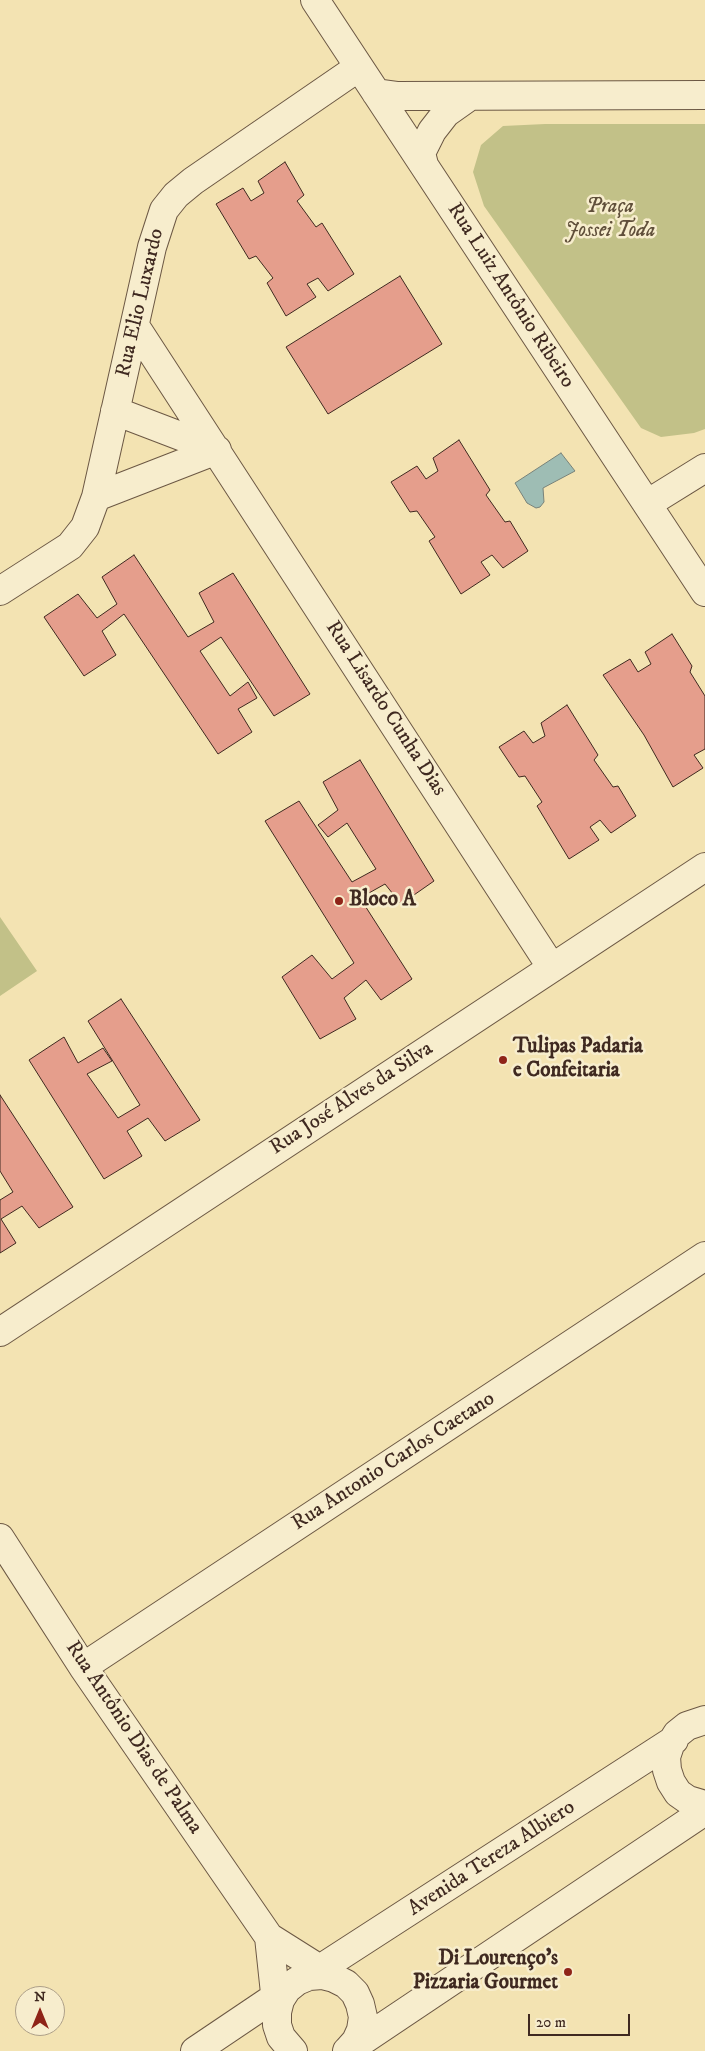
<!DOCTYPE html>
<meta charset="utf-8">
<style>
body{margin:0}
#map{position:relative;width:705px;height:2051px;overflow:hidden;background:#f3e3b2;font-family:"IM FELL DW Pica",serif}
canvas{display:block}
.north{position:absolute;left:15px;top:1986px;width:50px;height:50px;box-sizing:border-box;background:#f7edcd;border:1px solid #ad9f88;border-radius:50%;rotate:0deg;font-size:14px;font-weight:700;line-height:20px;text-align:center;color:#3f2920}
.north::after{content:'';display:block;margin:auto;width:18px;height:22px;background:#8f2418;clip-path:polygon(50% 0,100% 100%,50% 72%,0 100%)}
.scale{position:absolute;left:528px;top:2014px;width:102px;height:22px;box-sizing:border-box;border:2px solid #3f2920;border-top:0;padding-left:6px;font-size:15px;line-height:18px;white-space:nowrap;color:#3f2920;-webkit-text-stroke:4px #f7edcd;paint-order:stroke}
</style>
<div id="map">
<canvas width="705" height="2051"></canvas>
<div class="north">N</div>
<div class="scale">20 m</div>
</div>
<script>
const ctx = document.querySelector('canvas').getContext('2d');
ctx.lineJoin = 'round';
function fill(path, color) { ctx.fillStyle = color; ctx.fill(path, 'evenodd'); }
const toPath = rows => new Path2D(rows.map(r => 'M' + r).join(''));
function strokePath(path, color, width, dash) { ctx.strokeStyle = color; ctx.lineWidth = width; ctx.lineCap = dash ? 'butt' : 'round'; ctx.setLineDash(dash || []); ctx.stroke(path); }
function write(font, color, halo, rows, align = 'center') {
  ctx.font = font + ' "IM FELL DW Pica",serif'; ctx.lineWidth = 5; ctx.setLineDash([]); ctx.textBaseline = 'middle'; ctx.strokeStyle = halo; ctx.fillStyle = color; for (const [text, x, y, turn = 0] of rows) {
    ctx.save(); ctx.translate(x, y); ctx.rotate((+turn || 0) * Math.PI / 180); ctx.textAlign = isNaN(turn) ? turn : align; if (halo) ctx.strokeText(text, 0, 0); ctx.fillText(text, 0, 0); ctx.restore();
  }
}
const green = toPath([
 [545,124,705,124,705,429,694,433,661,437,641,428,484,206,473,172,481,145,503,126],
 [0,917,37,971,0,996]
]);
const water = toPath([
 [561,453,575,471,543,488,544,502,540,507,536,508,527,503,515,483,561,453]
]);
const building = toPath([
 [285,162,304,195,297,201,316,227,322,223,354,274,328,291,318,278,307,284,316,297,286,316,267,283,273,278,256,256,249,259,216,204,243,188,251,201,264,193,258,181,285,162],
 [400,276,442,344,328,414,286,347,400,276],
 [459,440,490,490,486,495,505,522,510,521,528,551,503,568,492,555,481,562,490,575,461,594,429,541,435,537,417,511,410,512,391,482,417,466,426,479,438,471,433,458,459,440],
 [134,555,188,637,214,622,199,593,233,573,310,694,274,716,221,637,200,651,230,696,248,682,257,698,238,709,252,732,218,754,124,614,102,631,116,655,84,676,44,617,78,594,97,618,117,604,102,577,134,555],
 [672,634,692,666,690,672,705,696,705,749,694,755,703,768,673,787,644,735,603,675,630,659,638,672,651,664,645,652,672,634],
 [567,705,598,755,594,760,613,787,618,786,636,816,611,833,600,820,590,827,599,840,569,859,537,806,542,802,525,776,519,777,499,747,524,731,533,743,545,736,541,723,567,705],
 [360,760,434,881,401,904,385,884,360,898,412,979,381,1000,366,980,344,998,356,1019,320,1039,282,977,312,955,332,979,354,963,265,821,299,801,352,882,376,869,347,823,328,837,318,825,338,810,323,782,360,760],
 [121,999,200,1120,165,1141,148,1118,127,1131,142,1156,104,1179,29,1060,64,1037,78,1063,103,1048,112,1061,87,1074,118,1118,140,1105,88,1021,121,999],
 [0,1095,73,1207,39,1228,22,1206,1,1219,16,1243,0,1253,0,1200,13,1192,0,1171,0,1095]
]);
const minor = toPath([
 [315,0,705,592],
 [376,93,398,96,705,95],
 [424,165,421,153,432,131,446,113,470,96],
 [135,326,552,968],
 [115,411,217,450],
 [96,497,217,450],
 [647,504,705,468],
 [0,591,70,546,85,527,96,497,152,247,164,210,176,195,193,181,359,67],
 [0,1332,705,867],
 [0,1538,83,1667,269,1937,334,1978],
 [83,1667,705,1256],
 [705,1720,687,1726,677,1734,670,1745,666,1757,667,1770,671,1782,678,1793,688,1800,705,1805],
 [269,1937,277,2012],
 [309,1976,674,1740],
 [195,2051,287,1989],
 [293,2051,281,2037,277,2025,277,2012,280,2000,287,1989,297,1981,309,1976,322,1975,334,1978,346,1984,355,1993,360,2004,363,2017,361,2030,356,2041,348,2050],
 [347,2051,705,1811]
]);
const markers = [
 [339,901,5,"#8f2418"],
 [503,1060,5,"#8f2418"],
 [568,1972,5,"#8f2418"]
];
const parkNames = [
 ["Praça",610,208],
 ["Jossei Toda",610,232]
];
const streetNames = [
 ["Rua Luiz Antônio Ribeiro",510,296,57],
 ["Rua Elio Luxardo",141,303,-77],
 ["Rua Lisardo Cunha Dias",385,709,57],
 ["Rua José Alves da Silva",352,1099,-33],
 ["Rua Antonio Carlos Caetano",394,1462,-33],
 ["Rua Antônio Dias de Palma",133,1738,56],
 ["Avenida Tereza Albiero",492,1859,-33]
];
const poiNames = [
 ["Bloco A",349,901],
 ["Tulipas Padaria",513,1048],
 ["e Confeitaria",513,1072],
 ["Di Lourenço's",558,1960,"right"],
 ["Pizzaria Gourmet",558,1984,"right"]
];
fill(green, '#c2c188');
fill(water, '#9ebdb4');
strokePath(water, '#788279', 1);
fill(building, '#e59e8c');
strokePath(building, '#3f2920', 1);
strokePath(minor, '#6c5844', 30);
strokePath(minor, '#f7edcd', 28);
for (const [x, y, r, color] of markers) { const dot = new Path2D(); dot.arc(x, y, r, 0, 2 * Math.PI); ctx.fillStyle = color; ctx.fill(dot); strokePath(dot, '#f7edcd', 2); }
write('italic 21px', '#604f3a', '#f7edcd', parkNames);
write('21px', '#3f2920', '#f7edcd', streetNames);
write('bold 21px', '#3f2920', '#f7edcd', poiNames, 'left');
</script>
